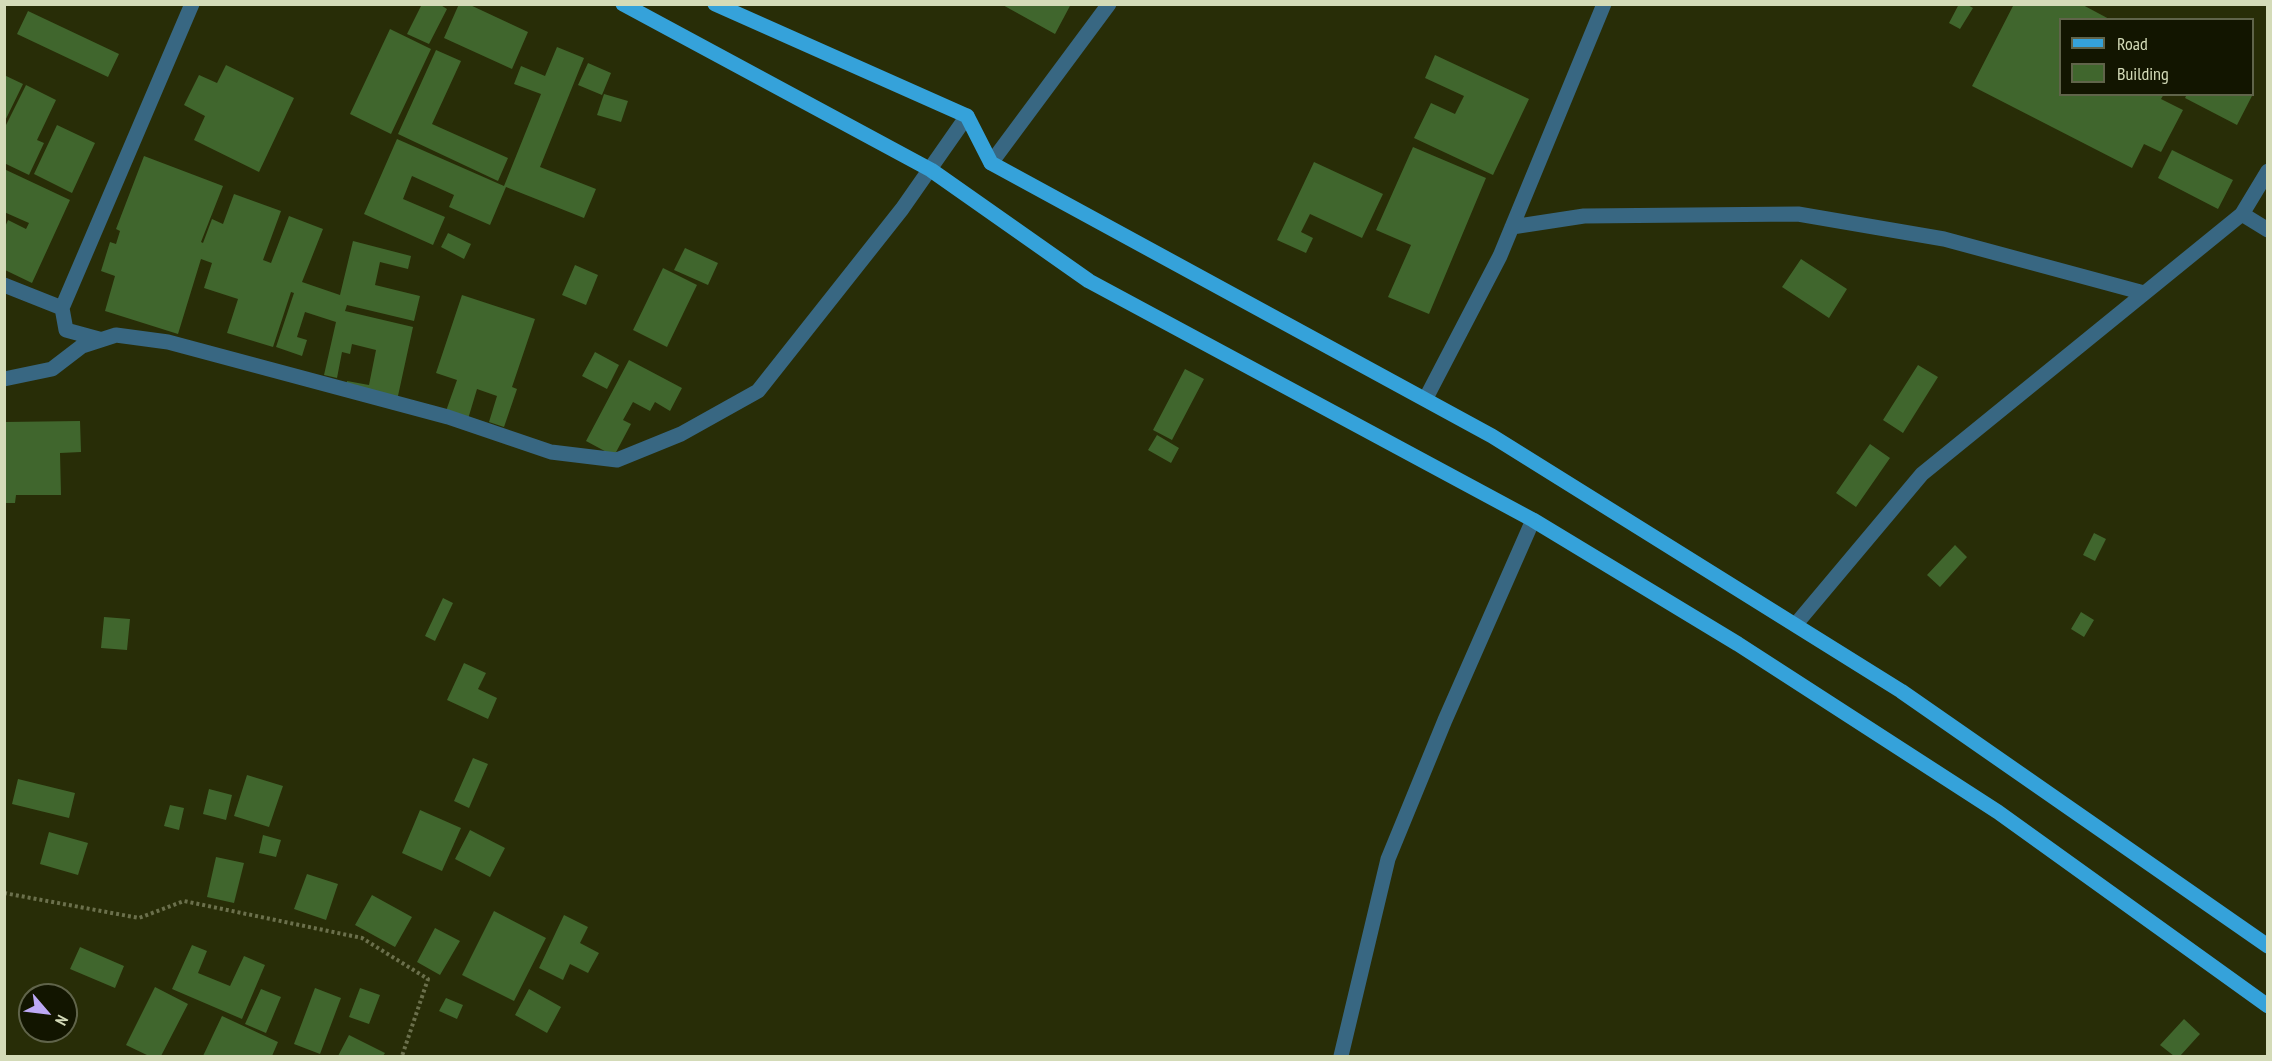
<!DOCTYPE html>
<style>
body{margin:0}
#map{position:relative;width:2272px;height:1061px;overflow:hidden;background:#282d07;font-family:"PT Sans Narrow",sans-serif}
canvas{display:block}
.frame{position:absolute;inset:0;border:6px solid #d4dbb8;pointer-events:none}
.legend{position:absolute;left:2059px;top:18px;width:195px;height:78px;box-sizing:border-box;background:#121500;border:2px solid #60644a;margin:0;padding:8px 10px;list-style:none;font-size:18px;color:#d4dbb8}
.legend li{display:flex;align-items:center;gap:12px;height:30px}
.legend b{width:30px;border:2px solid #60644a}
.north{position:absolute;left:18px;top:983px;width:60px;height:60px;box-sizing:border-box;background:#121500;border:2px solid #60644a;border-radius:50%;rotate:118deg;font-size:16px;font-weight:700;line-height:24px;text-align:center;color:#d4dbb8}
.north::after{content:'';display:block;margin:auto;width:21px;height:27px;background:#bda9f5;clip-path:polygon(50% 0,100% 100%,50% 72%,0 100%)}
</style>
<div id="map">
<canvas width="2272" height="1061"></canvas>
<div class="frame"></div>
<ul class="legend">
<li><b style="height:8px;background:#35a2da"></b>Road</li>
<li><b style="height:16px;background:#40662d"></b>Building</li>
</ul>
<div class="north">N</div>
</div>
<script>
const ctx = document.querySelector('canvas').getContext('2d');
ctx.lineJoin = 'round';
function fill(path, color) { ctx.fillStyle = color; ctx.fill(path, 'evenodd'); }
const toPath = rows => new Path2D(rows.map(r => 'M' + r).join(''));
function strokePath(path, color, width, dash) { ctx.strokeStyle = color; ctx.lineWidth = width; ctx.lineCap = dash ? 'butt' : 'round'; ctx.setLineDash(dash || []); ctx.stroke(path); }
const building = toPath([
 [422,4,439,4,447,9,429,44,407,34],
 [459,4,468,4,528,32,512,69,444,38],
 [1001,4,1071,4,1055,34],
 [1959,4,1966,4,1973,8,1960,29,1949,23],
 [2014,4,2081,4,2111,20,2060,20,2060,94,2164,94,2161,99,2183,110,2161,152,2144,144,2132,168,1972,86],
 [28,11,119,54,108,77,17,34],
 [390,29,431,49,391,134,350,114],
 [557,47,584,58,540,167,596,189,584,218,506,187,490,225,449,207,454,195,412,176,403,199,445,217,433,245,364,214,397,139,504,186,541,94,514,84,521,66,545,76],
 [436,50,461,61,432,124,508,158,498,181,398,134],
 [1435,55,1529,99,1493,175,1414,138,1431,103,1455,114,1464,96,1425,78],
 [588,63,611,73,602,95,578,85],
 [226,65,294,98,259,172,194,140,205,116,184,105,199,75,217,83],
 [4,75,23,84,4,123],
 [26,85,56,100,37,140,44,143,29,175,4,163,4,129],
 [604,94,628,101,621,122,597,115],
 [2187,94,2253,94,2237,125,2185,98],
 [57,125,95,143,72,193,34,174],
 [1413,147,1486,178,1429,314,1388,297,1411,245,1376,230],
 [2172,150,2233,180,2218,209,2158,178],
 [144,156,223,186,201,242,203,243,212,219,223,224,234,194,281,211,263,260,271,263,289,216,323,229,302,282,340,295,353,241,411,256,408,269,380,262,375,285,420,296,414,321,347,305,345,311,413,327,396,405,344,393,347,381,369,385,376,350,352,344,350,354,342,352,337,378,324,375,336,322,305,312,297,337,307,340,302,356,276,347,294,293,291,292,273,347,227,333,238,299,204,288,212,263,201,259,178,334,105,311,115,276,101,271,110,242,116,244,120,231,116,229],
 [1314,162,1383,194,1362,238,1310,214,1301,232,1313,238,1306,253,1277,240],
 [4,169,70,200,32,283,5,270,5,227,8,220,26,229,29,223,4,212],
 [448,233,471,244,464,259,441,247],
 [685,248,718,263,708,285,674,270],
 [1801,259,1847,289,1829,318,1782,287],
 [575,265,598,275,586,305,562,295],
 [663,268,697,285,667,347,633,330],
 [462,295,535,319,512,387,517,389,504,427,489,422,497,396,477,389,468,419,446,411,457,380,436,373],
 [595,352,619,365,607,389,582,376],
 [629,360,682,388,670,411,655,402,650,411,633,402,623,420,631,424,614,456,586,441],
 [1918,365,1938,377,1903,433,1883,420],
 [1185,369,1204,379,1172,440,1153,430],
 [80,421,81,452,60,453,61,495,16,495,15,503,5,503,5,422],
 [1157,435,1179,448,1171,463,1148,450],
 [1870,444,1890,458,1856,507,1836,493],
 [2094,533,2106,539,2095,561,2083,555],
 [1955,545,1967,557,1940,587,1927,575],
 [443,598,453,603,435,641,425,636],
 [2081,612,2094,620,2084,637,2071,629],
 [104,617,130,619,127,650,101,648],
 [464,663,486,673,478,689,497,698,488,719,447,700],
 [473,758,488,764,469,808,454,801],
 [247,775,283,786,269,827,234,816],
 [18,779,75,793,69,818,12,804],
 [209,789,232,795,226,820,203,814],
 [170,805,184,808,179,830,164,826],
 [420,810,461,828,442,871,402,853],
 [470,830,505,848,490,877,455,859],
 [49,832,88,843,78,875,40,864],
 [263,835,281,840,276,857,259,853],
 [216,857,244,863,234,903,207,897],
 [307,874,338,884,326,920,294,909],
 [372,895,412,917,395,947,355,925],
 [494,911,546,938,514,1001,462,975],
 [564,915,588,927,580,943,599,953,588,973,570,964,563,980,539,968],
 [435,928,460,941,440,975,417,962],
 [192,945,207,951,198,973,230,986,244,956,265,965,242,1019,172,989],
 [80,947,124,966,115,988,70,969],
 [155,987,188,1004,161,1056,149,1056,126,1045],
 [315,988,341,998,320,1054,294,1044],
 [360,988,380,995,369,1024,349,1017],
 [261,989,281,997,266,1033,245,1024],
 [529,989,561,1007,547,1033,515,1015],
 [446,998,463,1005,457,1019,439,1011],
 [222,1016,278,1042,272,1056,203,1056],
 [2184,1019,2200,1034,2180,1056,2174,1056,2160,1045],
 [349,1035,385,1053,383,1056,338,1056]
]);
const path = toPath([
 [4,893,139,918,184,901,362,938,428,979,402,1056]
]);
const street = toPath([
 [991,163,1109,4],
 [2242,214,2268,230],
 [1512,227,1584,216,1798,214,1944,239,2144,293],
 [4,285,62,308],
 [99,339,66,330,62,308,192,4],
 [4,379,52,369,82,346,116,335,168,342,448,417,551,452,617,460,681,434,758,391,902,209,967,116],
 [1426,398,1500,256,1604,4],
 [1796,624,1922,474,2242,214,2268,171],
 [1341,1056,1388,859,1445,720,1533,520]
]);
const primary = toPath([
 [623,4,931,170,1089,281,1533,520,1738,644,1998,812,2268,1006],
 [715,4,967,116,991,163,1492,436,1901,691,2268,946]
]);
fill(building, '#40662d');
strokePath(path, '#6b704c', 4, [3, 3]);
strokePath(street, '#386782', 15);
strokePath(primary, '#35a2da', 15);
</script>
